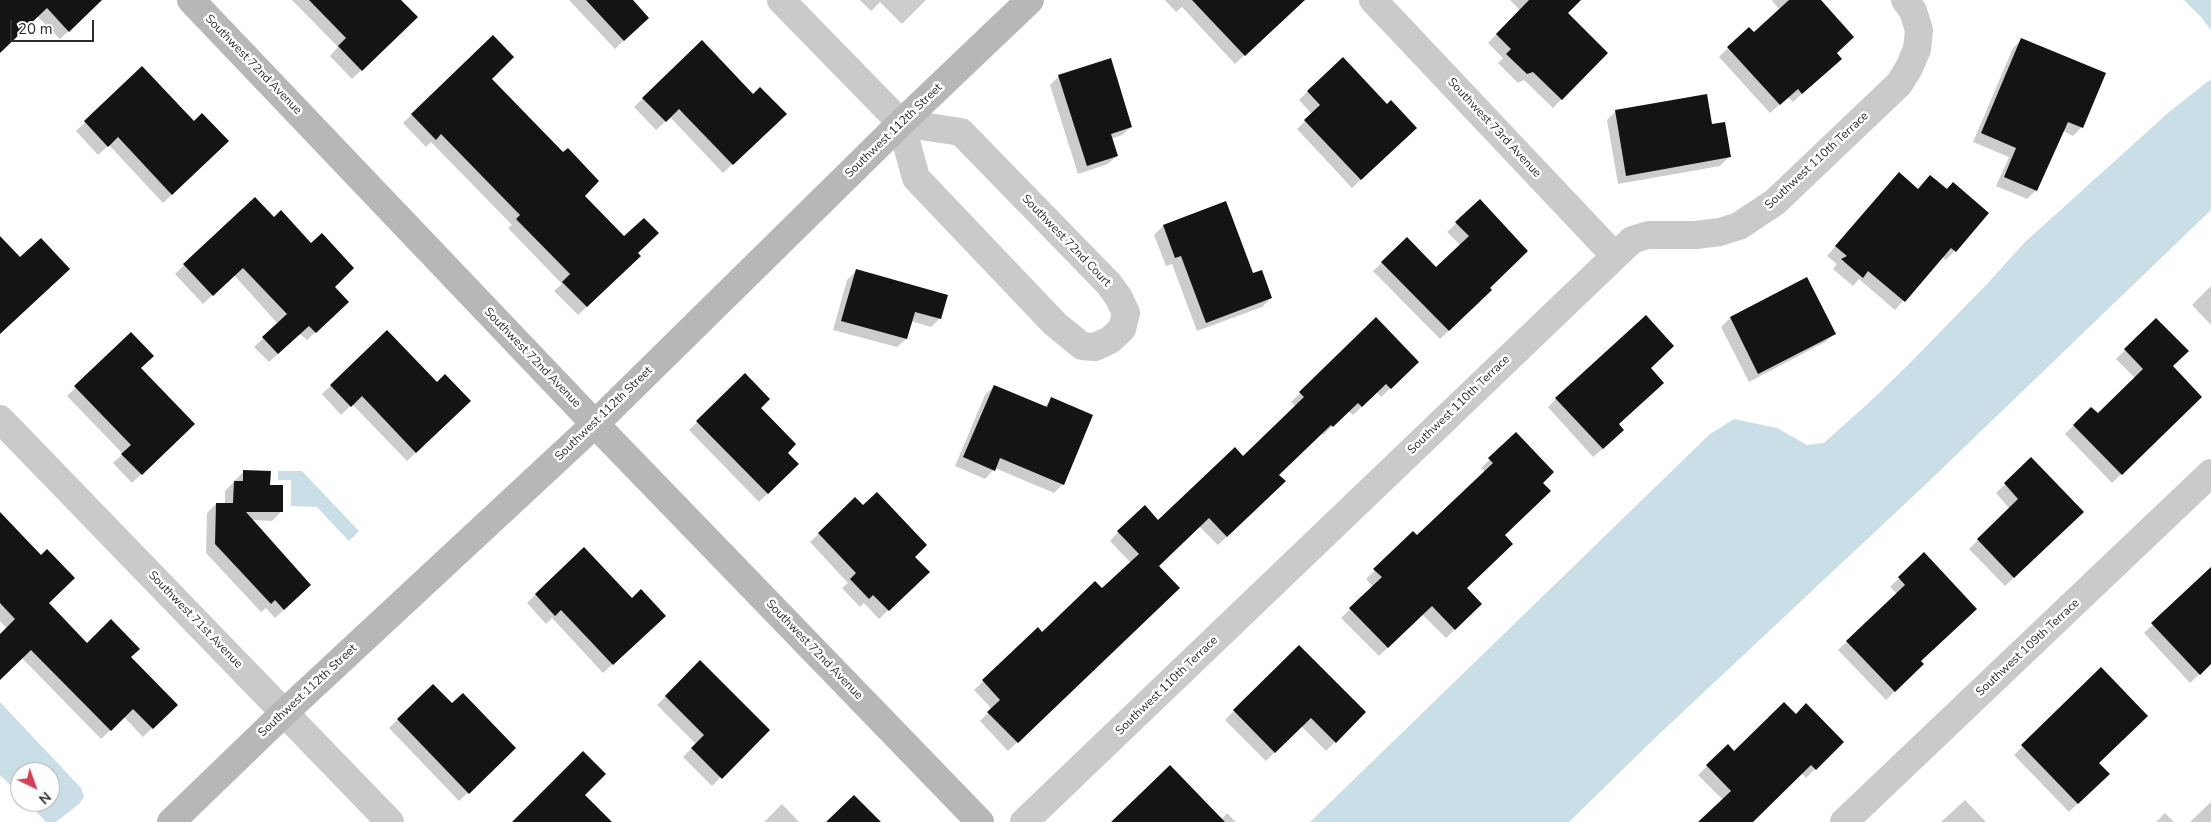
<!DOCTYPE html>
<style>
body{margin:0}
#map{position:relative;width:2211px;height:822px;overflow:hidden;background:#fff;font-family:"Nunito Sans",sans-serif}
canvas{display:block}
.north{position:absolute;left:10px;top:762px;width:50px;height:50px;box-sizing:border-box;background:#fff;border:1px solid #ababab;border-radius:50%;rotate:138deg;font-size:14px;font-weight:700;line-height:20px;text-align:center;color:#2d2d2d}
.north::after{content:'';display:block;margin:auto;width:18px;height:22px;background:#d24058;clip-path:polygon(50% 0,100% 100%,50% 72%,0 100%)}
.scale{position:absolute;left:10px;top:20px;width:84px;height:22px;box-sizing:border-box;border:2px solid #2d2d2d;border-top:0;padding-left:6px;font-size:15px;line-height:18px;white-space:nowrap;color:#2d2d2d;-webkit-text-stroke:4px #fff;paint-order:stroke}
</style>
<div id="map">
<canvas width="2211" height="822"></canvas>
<div class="north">N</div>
<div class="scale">20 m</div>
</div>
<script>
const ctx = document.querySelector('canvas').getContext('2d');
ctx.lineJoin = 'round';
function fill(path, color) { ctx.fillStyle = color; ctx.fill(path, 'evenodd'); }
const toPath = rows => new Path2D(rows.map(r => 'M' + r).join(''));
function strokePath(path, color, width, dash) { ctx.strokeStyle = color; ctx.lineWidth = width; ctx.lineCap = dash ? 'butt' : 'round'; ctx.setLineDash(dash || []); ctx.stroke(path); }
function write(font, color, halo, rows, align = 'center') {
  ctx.font = font + ' "Nunito Sans",sans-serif'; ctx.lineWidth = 5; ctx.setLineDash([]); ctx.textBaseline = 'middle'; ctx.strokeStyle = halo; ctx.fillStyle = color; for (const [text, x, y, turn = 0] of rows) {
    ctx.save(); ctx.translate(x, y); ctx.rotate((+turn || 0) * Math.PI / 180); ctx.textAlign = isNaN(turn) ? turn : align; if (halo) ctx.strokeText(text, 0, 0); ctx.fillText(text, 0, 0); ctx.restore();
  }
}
const water = toPath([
 [2184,0,2211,0,2211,30,2201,17],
 [2211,79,2211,210,1925,485,1656,737,1569,822,1310,822,1710,434,1734,419,1777,428,1807,445,1824,443,1875,397,1909,364,1987,284,2024,243,2169,112],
 [278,471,302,471,359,531,349,541,317,507,291,506,291,480,278,480],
 [0,702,81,788,84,797,79,804,56,822,46,822,27,802,50,802,50,772,20,772,20,795,0,775]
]);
const shadow = toPath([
 [0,0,95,0,98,3,60,39,37,16,0,52],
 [292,0,399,0,416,17,352,79,330,56,338,47],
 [569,0,631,0,647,18,615,49],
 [860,0,926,0,902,24,880,2,871,11],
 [1165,0,1292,0,1288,15,1235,64,1182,7,1176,12],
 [1510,0,1564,0,1566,13,1606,53,1553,108,1524,80,1518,83,1498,63,1503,58,1488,43,1520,10],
 [1773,0,1819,0,1835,53,1831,67,1793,102,1788,97,1770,113,1719,57,1728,48,1754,34,1780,10,1772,1],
 [493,37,490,79,583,196,639,256,578,315,554,291,562,284,508,228,512,225,431,142,426,147,403,123],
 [2022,39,2082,127,2073,136,2063,131,2036,190,2027,199,1996,186,2009,157,1973,142,2013,48],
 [702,42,753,96,785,114,723,173,670,117,656,130,634,107],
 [142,68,218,150,163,203,109,145,98,155,76,131],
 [1059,76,1131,127,1122,135,1111,139,1117,156,1108,164,1078,174,1050,85],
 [1308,91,1406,137,1352,188,1297,129,1312,114,1299,100],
 [1616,111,1711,126,1729,157,1720,166,1618,184,1607,120],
 [1899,173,1918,190,1946,190,1988,213,1946,260,1942,257,1895,310,1859,279,1853,286,1833,269,1837,264,1827,256],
 [1480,201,1488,288,1482,299,1440,339,1373,271,1407,239,1436,269,1461,246,1447,232],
 [1225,203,1252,275,1271,298,1262,307,1197,331,1172,264,1166,266,1154,235,1163,226],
 [273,219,311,245,333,287,338,311,307,340,300,334,269,362,254,347,278,324,234,275,203,304,175,274,184,265],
 [856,271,940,318,931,327,911,321,906,339,897,347,833,330,847,280],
 [1806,279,1834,334,1825,342,1749,382,1721,327,1730,318],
 [2211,286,2211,325,2192,305],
 [1376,319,1418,362,1381,397,1377,392,1353,415,1348,411,1323,435,1321,433,1277,475,1275,490,1218,545,1199,526,1157,566,1170,597,1008,751,980,721,992,709,974,690,1038,628,1042,633,1102,590,1131,563,1110,541,1118,532,1158,522,1243,457,1296,407,1291,402],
 [2156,319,2171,367,2201,397,2112,483,2065,434,2091,408,2098,415,2135,378,2116,359],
 [387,332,460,410,407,461,352,404,341,415,322,394],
 [131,334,140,369,193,424,132,483,113,463,123,454,67,396],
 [1649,368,1618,424,1614,439,1593,457,1548,407,1556,399],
 [745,375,759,408,786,453,797,464,759,502,689,430],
 [994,386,1044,407,1052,399,1063,484,1054,493,995,468,985,479,955,466,985,395],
 [1516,434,1541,483,1465,588,1481,604,1446,638,1422,614,1379,656,1341,618,1373,587,1366,579,1413,533,1417,537,1485,472,1481,468],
 [2031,459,2073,521,2005,586,1969,549,2010,509,1996,493],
 [244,471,269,486,281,512,272,521,251,520,301,594,275,618,266,608,261,612,206,553,207,513,216,504,225,504,225,491],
 [855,499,914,557,919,581,879,619,864,603,860,607,842,588,848,583,810,542],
 [0,514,48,603,87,645,176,705,143,737,124,717,101,739,22,658,0,678,0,635,7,629,0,621],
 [1924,554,1920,661,1914,673,1886,700,1838,650,1897,594,1890,587],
 [2211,569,2211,663,2190,683,2144,633],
 [536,594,655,624,603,673,552,618,546,624,527,603],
 [1299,646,1365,712,1326,751,1301,726,1266,761,1225,720],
 [700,662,768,730,712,786,683,757,696,744,657,705],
 [2101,669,2098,763,2108,774,2069,812,2014,755],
 [433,686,452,705,514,748,459,801,389,728],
 [1795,716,1842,742,1806,778,1801,772,1751,822,1699,822,1723,800,1698,775,1728,746,1734,753],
 [1965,800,1986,822,1941,822],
 [2211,802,2211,822,2190,822],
 [782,804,799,822,764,822],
 [1227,813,1236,822,1113,822,1221,820],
 [2165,813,2174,822,2156,822]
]);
const building = toPath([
 [0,0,102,0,69,32,47,8,0,53],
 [309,0,401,0,418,17,362,71,338,46,346,38],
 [586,0,633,0,649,18,624,41],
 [1192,0,1305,0,1245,56],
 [1529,0,1581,0,1568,13,1608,53,1562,100,1533,72,1527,74,1506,54,1511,49,1496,34],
 [1789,0,1821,0,1854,37,1837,53,1842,59,1802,94,1798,89,1780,105,1727,47,1749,27,1754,32],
 [493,35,514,57,492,79,563,152,568,148,599,181,585,196,624,236,644,218,659,233,638,253,641,256,587,307,562,282,570,274,516,219,520,215,441,134,436,140,411,114],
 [2021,38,2106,73,2083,128,2068,122,2037,191,2004,177,2016,148,1981,133],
 [702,40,753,94,760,87,787,114,733,165,679,109,666,122,642,98],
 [1343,57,1387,104,1391,100,1417,128,1361,180,1304,120,1320,105,1307,91],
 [1111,58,1132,127,1111,134,1118,156,1087,166,1058,75],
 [142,66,194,121,202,113,229,141,172,195,118,137,108,147,84,121],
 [1707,94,1712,124,1725,122,1731,157,1626,176,1615,110],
 [1899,172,1918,189,1930,175,1947,189,1953,182,1989,213,1956,252,1951,248,1905,302,1868,271,1863,278,1841,259,1847,256,1835,246],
 [255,197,274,217,281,210,311,243,322,233,354,268,335,287,349,302,316,333,309,326,278,354,262,337,287,314,243,268,213,296,183,264],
 [1480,199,1528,251,1490,288,1492,290,1449,331,1381,262,1407,237,1436,267,1469,236,1455,222],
 [1226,201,1253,273,1262,270,1272,298,1206,323,1181,256,1175,258,1163,225],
 [0,236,20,257,41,238,70,269,0,334],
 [856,269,948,295,941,319,915,312,907,339,841,321],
 [1807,277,1836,334,1758,374,1730,317],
 [1646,315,1674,346,1651,368,1664,383,1619,424,1624,430,1603,449,1555,398],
 [1376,317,1419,362,1391,389,1386,384,1362,407,1358,403,1333,427,1331,425,1279,475,1286,481,1227,537,1209,518,1159,566,1180,588,1018,743,987,712,1000,700,982,680,1038,627,1042,632,1095,581,1102,588,1139,554,1117,531,1145,505,1158,520,1235,447,1243,456,1304,397,1299,392],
 [2156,318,2189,351,2173,366,2202,397,2122,475,2073,425,2091,407,2098,413,2143,369,2124,349],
 [387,330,437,382,445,374,471,401,416,453,362,396,351,407,330,385],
 [131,332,154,356,141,368,195,424,142,475,121,454,131,445,74,386],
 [745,373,770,399,761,408,796,444,788,453,799,464,768,494,696,421],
 [994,385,1047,407,1051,397,1093,415,1064,485,1000,458,995,471,963,457],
 [1516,432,1554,472,1543,483,1551,491,1505,535,1513,544,1467,588,1482,604,1455,630,1432,606,1388,648,1349,608,1382,577,1373,569,1413,531,1417,535,1493,463,1488,458],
 [2031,457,2084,512,2014,578,1977,539,2018,499,2004,483],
 [243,470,271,471,270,485,283,485,283,512,246,512,311,585,284,610,275,600,271,604,215,544,216,503,233,503,234,481,243,481],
 [877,492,927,545,915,557,930,572,889,611,873,595,869,599,850,579,856,573,818,533,855,497,863,505],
 [0,512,41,555,47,549,75,578,49,603,87,643,111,619,140,649,131,657,178,705,153,729,133,709,111,731,31,650,0,680,0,634,15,619,0,603],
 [584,547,632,598,641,589,666,616,613,665,561,610,555,616,535,594],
 [1924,552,1977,609,1921,661,1924,664,1895,692,1846,641,1905,585,1898,577],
 [2211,567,2211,664,2200,675,2151,623],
 [1299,645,1366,712,1336,743,1311,718,1275,753,1233,710],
 [700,660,770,730,722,779,691,748,704,735,665,696],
 [2101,667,2148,716,2099,763,2110,774,2078,804,2021,745],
 [433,684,452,703,463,693,516,748,469,794,397,719],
 [1784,702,1796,714,1806,703,1844,742,1816,770,1811,765,1753,822,1698,822,1731,791,1706,765,1728,744,1734,751],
 [583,751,606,774,585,795,612,822,512,822],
 [1170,765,1225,822,1111,822],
 [854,795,881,822,826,822]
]);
const street = toPath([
 [781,0,901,123,916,178,1055,324,1082,346,1095,347,1110,340,1122,329,1126,313,1119,298,1109,284,961,132,901,123],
 [1373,0,1615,256],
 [0,419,390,822],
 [1024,822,1632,240,1648,235,1696,235,1720,232,1739,226,1775,202,1899,84,1909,68,1917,49,1919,30,1913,11,1905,0],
 [1844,822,2211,473]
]);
const secondary = toPath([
 [191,0,595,424,980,822],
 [171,822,284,713,595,424,901,123,1030,0]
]);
const streetNames = [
 ["Southwest 72nd Avenue",253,65,46],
 ["Southwest 73rd Avenue",1494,128,47],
 ["Southwest 112th Street",894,131,-44],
 ["Southwest 110th Terrace",1817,161,-43],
 ["Southwest 72nd Court",1066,241,46],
 ["Southwest 72nd Avenue",532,358,46],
 ["Southwest 110th Terrace",1459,405,-44],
 ["Southwest 112th Street",604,414,-44],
 ["Southwest 71st Avenue",195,620,46],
 ["Southwest 109th Terrace",2028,648,-43],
 ["Southwest 72nd Avenue",814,650,46],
 ["Southwest 110th Terrace",1167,686,-44],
 ["Southwest 112th Street",308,691,-43]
];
fill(water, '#cadee7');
fill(shadow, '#0003');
fill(building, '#141414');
strokePath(street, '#cacaca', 28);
strokePath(secondary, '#b7b7b7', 28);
write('12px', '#2d2d2d', '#fff', streetNames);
</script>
